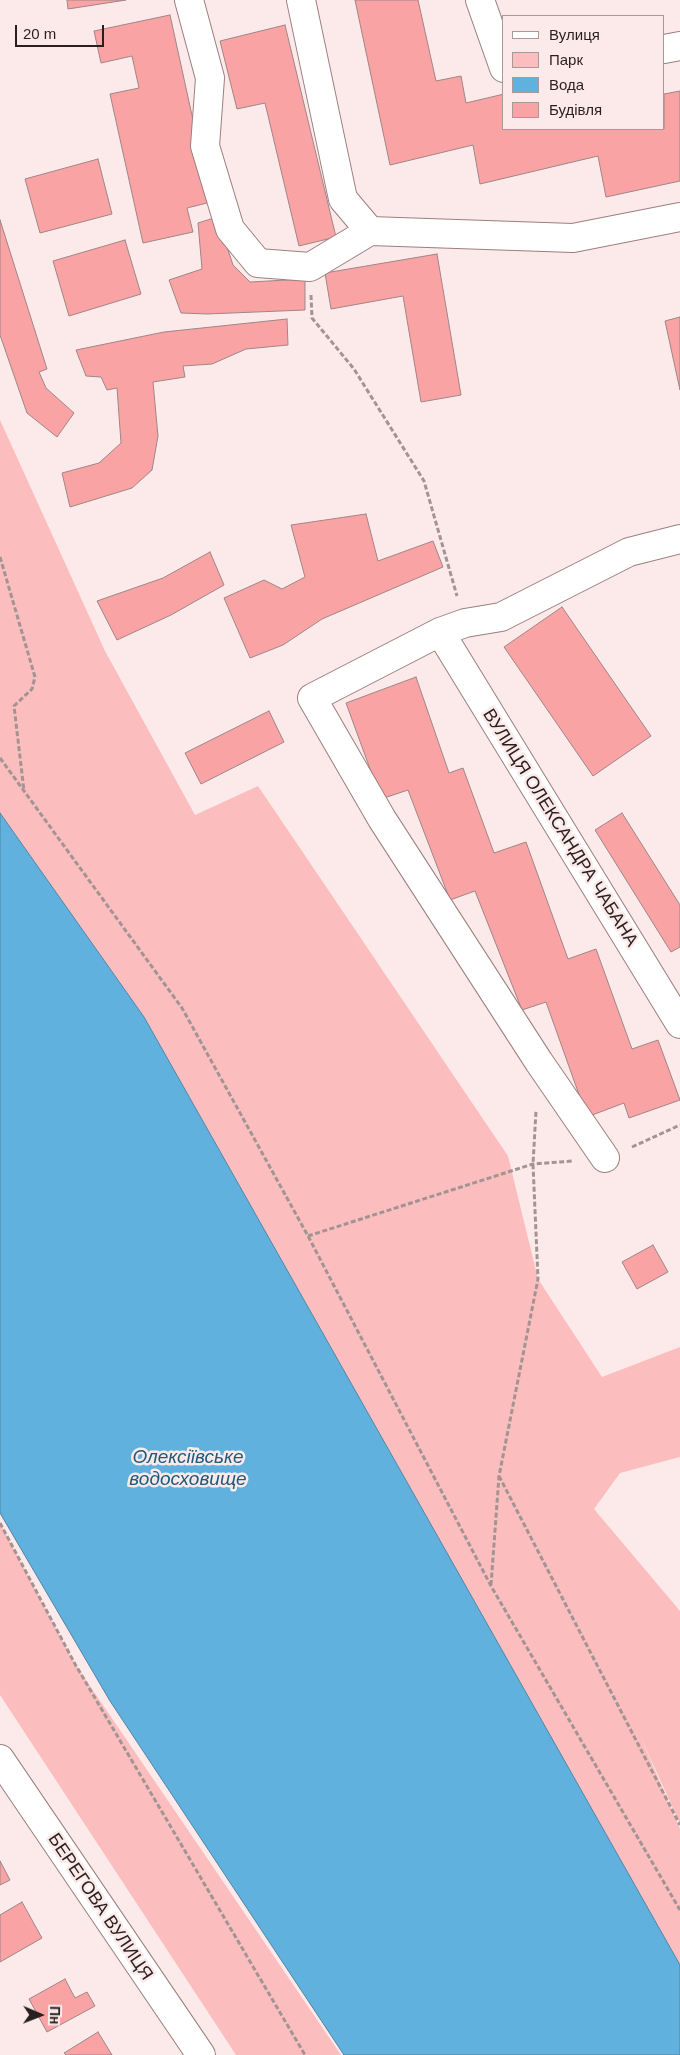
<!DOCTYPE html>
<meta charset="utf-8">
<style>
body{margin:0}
#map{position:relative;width:680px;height:2055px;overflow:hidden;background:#fceaea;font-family:Helvetica,sans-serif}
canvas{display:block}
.legend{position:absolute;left:502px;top:15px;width:162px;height:115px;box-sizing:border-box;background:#fceaea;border:1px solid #a89999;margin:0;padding:6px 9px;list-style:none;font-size:15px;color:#2a1f20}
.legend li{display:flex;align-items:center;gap:10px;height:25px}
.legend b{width:25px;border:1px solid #a89999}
.north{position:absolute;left:15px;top:1990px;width:50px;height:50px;-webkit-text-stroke:4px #fceaea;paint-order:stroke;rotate:91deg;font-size:14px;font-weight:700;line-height:20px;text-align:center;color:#2a1f20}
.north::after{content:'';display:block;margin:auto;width:18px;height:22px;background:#2a1f20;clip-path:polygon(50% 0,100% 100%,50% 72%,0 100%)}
.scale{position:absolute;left:15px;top:25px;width:89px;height:22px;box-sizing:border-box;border:2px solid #2a1f20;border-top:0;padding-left:6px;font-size:15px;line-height:18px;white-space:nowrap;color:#2a1f20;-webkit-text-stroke:4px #fceaea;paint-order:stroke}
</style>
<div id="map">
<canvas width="680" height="2055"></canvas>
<ul class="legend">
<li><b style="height:6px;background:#fff"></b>Вулиця</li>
<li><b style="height:14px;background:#fbbdbd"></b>Парк</li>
<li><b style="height:14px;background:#60b1de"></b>Вода</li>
<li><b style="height:14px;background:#f9a3a5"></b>Будівля</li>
</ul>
<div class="north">Пн</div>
<div class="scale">20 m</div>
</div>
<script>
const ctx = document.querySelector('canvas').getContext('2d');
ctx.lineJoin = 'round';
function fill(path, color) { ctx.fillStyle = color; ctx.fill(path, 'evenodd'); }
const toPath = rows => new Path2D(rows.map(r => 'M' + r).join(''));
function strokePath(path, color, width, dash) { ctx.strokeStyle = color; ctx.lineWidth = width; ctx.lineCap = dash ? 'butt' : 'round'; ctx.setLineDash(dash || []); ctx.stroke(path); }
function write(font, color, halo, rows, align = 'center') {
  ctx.font = font + ' Helvetica,sans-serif'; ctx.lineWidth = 5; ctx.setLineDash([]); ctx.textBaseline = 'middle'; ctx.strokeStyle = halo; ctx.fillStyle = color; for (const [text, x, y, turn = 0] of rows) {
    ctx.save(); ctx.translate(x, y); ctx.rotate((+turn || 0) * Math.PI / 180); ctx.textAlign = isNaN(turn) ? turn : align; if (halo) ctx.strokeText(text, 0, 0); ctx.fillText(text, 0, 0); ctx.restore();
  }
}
const green = toPath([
 [0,420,105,651,195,815,258,786,508,1156,538,1279,602,1377,680,1347,680,1457,620,1473,594,1509,680,1611,680,1824,639,1733,680,1829,680,1965,144,1017,0,813],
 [0,1523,75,1664,341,2055,236,2055,0,1695]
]);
const water = toPath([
 [0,813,144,1017,680,1965,680,2055,344,2055,110,1701,0,1513,0,813]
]);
const building = toPath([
 [67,0,126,0,68,9,67,0],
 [355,0,418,0,436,81,461,76,466,103,504,94,504,129,664,129,664,94,680,91,680,181,606,197,598,156,480,184,473,145,390,165,355,0],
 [170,15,211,202,187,208,193,232,143,243,110,94,139,88,132,56,101,63,94,31,170,15],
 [285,25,336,237,299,246,265,103,237,109,220,41,285,25],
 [98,159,112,214,40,233,25,179,98,159],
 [217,217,233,265,250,282,305,279,305,310,207,314,181,313,169,280,202,269,198,223,217,217],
 [0,220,47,369,39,372,46,388,74,413,57,437,27,413,0,335,0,220],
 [125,240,141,294,69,316,53,261,125,240],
 [437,254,461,395,421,402,403,296,331,309,325,273,437,254],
 [680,317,680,390,665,321,680,317],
 [287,319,288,345,246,349,212,364,183,366,185,377,153,382,158,436,152,470,132,488,70,507,62,473,99,463,121,443,117,388,107,390,101,377,86,376,76,350,164,332,287,319],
 [366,514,378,561,433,541,443,567,322,619,283,645,250,658,224,598,264,580,282,589,305,577,291,525,366,514],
 [210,552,224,585,171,615,117,640,97,601,163,578,210,552],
 [562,607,651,736,593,776,504,647,562,607],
 [416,677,449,773,463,768,494,853,526,842,568,959,596,949,632,1049,658,1040,680,1100,629,1118,624,1103,587,1117,546,1002,522,1010,475,891,450,900,408,790,381,799,346,703,416,677],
 [269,711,284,742,201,784,185,753,269,711],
 [622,813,680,905,680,947,671,952,595,830,622,813],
 [653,1245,668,1272,637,1289,622,1262,653,1245],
 [0,1861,10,1880,0,1885,0,1861],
 [22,1902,42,1938,0,1962,0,1915,22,1902],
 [65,1979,75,1998,87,1992,95,2006,47,2032,29,1999,65,1979],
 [98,2032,112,2055,66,2055,64,2053,98,2032]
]);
const path = toPath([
 [311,295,312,318,354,369,424,481,457,596],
 [0,557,35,677,32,689,14,706,24,791],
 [0,758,182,1008,308,1236,491,1586,680,1910],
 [632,1147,680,1125],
 [308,1236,533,1164,573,1161],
 [499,1476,680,1825],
 [0,1523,75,1664,305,2055],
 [491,1585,499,1476,538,1279,533,1164,536,1111]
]);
const minor = toPath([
 [189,0,210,78,205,146,230,229,258,263,310,267,370,231,343,199,301,0],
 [480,0,504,68],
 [664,49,680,46],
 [370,231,573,238,680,217],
 [440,632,680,1024],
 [605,1158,539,1062,382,819,312,698,440,632,465,623,501,617,629,552,680,539],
 [0,1759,201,2055]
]);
const streetNames = [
 ["ВУЛИЦЯ ОЛЕКСАНДРА ЧАБАНА",560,828,58],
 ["БЕРЕГОВА ВУЛИЦЯ",100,1907,56]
];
const waterNames = [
 ["Олексіївське",188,1458],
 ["водосховище",188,1480]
];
fill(green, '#fbbdbd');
fill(water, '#60b1de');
strokePath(water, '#5085a5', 1);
fill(building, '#f9a3a5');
strokePath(building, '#a08585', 1);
strokePath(minor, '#9b7f7f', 30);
strokePath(path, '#a39494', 3, [5, 2.5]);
strokePath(minor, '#fff', 28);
write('18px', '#2a1f20', '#fceaea', streetNames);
write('italic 19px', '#1d5b7a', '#fceaea', waterNames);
</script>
